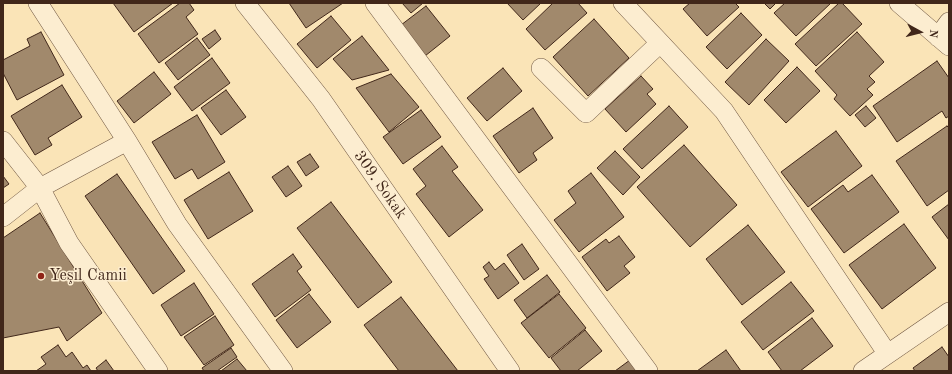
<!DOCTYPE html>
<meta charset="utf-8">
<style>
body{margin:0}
#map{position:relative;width:952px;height:374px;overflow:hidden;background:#fae4b7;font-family:"Old Standard TT",serif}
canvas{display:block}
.frame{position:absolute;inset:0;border:4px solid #41271a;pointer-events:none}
.north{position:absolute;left:900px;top:12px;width:40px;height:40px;-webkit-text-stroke:3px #fcedd0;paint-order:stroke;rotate:97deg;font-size:11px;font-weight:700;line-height:16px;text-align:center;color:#41271a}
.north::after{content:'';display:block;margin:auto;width:14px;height:18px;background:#41271a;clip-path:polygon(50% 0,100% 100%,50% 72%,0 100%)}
</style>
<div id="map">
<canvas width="952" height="374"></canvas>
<div class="frame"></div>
<div class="north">N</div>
</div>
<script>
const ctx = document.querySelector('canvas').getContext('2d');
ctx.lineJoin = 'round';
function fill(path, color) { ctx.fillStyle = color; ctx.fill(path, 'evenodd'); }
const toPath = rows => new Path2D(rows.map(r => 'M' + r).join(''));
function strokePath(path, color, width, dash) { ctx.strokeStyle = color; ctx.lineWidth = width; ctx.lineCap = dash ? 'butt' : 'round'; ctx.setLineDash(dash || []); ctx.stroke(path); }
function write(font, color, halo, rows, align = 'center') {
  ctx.font = font + ' "Old Standard TT",serif'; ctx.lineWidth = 3; ctx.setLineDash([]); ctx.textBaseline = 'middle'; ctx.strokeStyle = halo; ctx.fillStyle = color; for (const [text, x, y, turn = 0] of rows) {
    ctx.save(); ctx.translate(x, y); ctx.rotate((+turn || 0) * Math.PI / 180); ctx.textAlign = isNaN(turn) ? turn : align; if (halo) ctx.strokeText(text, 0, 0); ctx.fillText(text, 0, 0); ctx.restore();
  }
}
const building = toPath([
 [113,3,173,3,134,32,113,3],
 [180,3,189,3,194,10,186,17,198,34,159,63,138,34,180,3],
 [289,3,343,3,306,28,289,3],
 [402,3,423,3,411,13,402,3],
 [507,3,541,3,523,20,507,3],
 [553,3,578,3,587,13,545,50,526,29,553,3],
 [690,3,735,3,739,7,707,36,683,9,690,3],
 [764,3,776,3,770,9,764,3],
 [785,3,831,3,796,36,774,13,785,3],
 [839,3,842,3,862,24,816,66,795,44,839,3],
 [426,6,450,36,425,56,401,25,426,6],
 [741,13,762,35,727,69,706,47,741,13],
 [331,16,351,40,317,68,297,44,331,16],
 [594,19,629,58,588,96,553,57,594,19],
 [215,30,221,39,209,49,202,39,215,30],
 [41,32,64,75,17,100,3,73,3,60,30,46,27,39,41,32],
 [857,32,884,62,869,76,875,82,867,89,873,95,850,116,834,99,837,95,815,71,857,32],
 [362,36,389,70,352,80,333,59,362,36],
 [197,38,210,55,178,80,165,63,197,38],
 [766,39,789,61,749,105,725,82,766,39],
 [212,58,230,83,192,111,174,87,212,58],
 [937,61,949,78,949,116,946,118,942,111,897,142,873,106,937,61],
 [797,67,820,91,786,123,764,100,797,67],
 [503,68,522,91,487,121,467,98,503,68],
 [154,72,171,94,134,123,117,101,154,72],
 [391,74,419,107,389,132,356,88,391,74],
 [641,76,653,89,647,94,656,104,626,132,605,109,641,76],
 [62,85,82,117,48,138,52,145,35,155,11,116,62,85],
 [226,90,246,117,221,135,201,108,226,90],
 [669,106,688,127,642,169,623,149,669,106],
 [866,106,876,118,865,127,855,115,866,106],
 [533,108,553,138,533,153,537,160,519,173,493,136,533,108],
 [421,110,441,137,403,164,383,137,421,110],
 [197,115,225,162,198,179,192,169,175,179,152,142,197,115],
 [947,126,949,128,949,190,927,206,896,161,947,126],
 [836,131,862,166,808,207,781,172,836,131],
 [684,145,737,205,690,247,637,187,684,145],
 [442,146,458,167,452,171,483,210,449,237,416,194,426,186,413,169,442,146],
 [615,151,640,177,623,195,597,168,615,151],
 [310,154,319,167,306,176,297,162,310,154],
 [288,166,302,186,286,197,272,177,288,166],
 [229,172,253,211,208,239,184,200,229,172],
 [591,173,624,217,579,252,554,220,576,203,568,191,591,173],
 [117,174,185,271,153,294,85,196,117,174],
 [872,175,899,212,844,253,811,209,843,185,848,192,872,175],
 [3,176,9,184,3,188,3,176],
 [331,202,392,282,358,308,297,228,331,202],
 [949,204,949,240,932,217,949,204],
 [40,213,102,313,67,341,59,327,3,338,3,238,40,213],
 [904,224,936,268,882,309,849,265,904,224],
 [748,225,785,272,742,305,706,259,748,225],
 [619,236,635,257,624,266,630,273,607,291,582,257,606,239,609,243,619,236],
 [522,244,539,269,524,280,507,255,522,244],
 [293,254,302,267,297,271,311,290,275,317,252,284,293,254],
 [489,262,495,270,504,263,519,283,498,299,484,279,489,276,483,267,489,262],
 [547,275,560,292,527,318,514,300,547,275],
 [791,282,814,311,763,350,741,322,791,282],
 [194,283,214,314,181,336,161,305,194,283],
 [309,294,331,322,297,348,276,320,309,294],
 [559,294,586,328,549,358,521,323,559,294],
 [401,297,458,371,399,371,364,325,401,297],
 [215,316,234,345,204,365,184,337,215,316],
 [812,318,833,346,800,371,782,371,768,352,812,318],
 [585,330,602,351,577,371,561,371,551,358,585,330],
 [58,345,66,357,72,352,83,368,87,365,91,371,36,371,46,364,41,357,58,345],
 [942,347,949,357,949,371,915,371,913,368,942,347],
 [231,348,237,357,217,371,204,371,202,368,231,348],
 [726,350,741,371,697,371,726,350],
 [237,359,247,371,221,371,237,359],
 [106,360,114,371,98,371,96,368,106,360],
 [630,360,638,371,615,371,630,360]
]);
const minor = toPath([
 [38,3,127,141,177,224,283,371],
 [245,3,321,99,510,371],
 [375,3,648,371],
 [623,3,724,111,887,353],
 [899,3,949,46],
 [938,37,949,22],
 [541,68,586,113,660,43],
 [3,141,40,188,69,243,158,371],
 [3,217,40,188,127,141],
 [863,371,949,312]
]);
const markers = [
 [41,276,4,"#8f2418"]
];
const streetNames = [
 ["309. Sokak",380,185,55]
];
const poiNames = [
 ["Yeşil Camii",49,276]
];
fill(building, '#a1896c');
strokePath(building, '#41271a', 1);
strokePath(minor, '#6f5641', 20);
strokePath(minor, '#fcedd0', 19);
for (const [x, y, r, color] of markers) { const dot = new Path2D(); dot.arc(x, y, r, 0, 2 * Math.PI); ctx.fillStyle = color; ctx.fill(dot); strokePath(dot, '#fcedd0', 1.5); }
write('16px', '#41271a', '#fcedd0', streetNames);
write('16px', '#41271a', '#fcedd0', poiNames, 'left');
</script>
